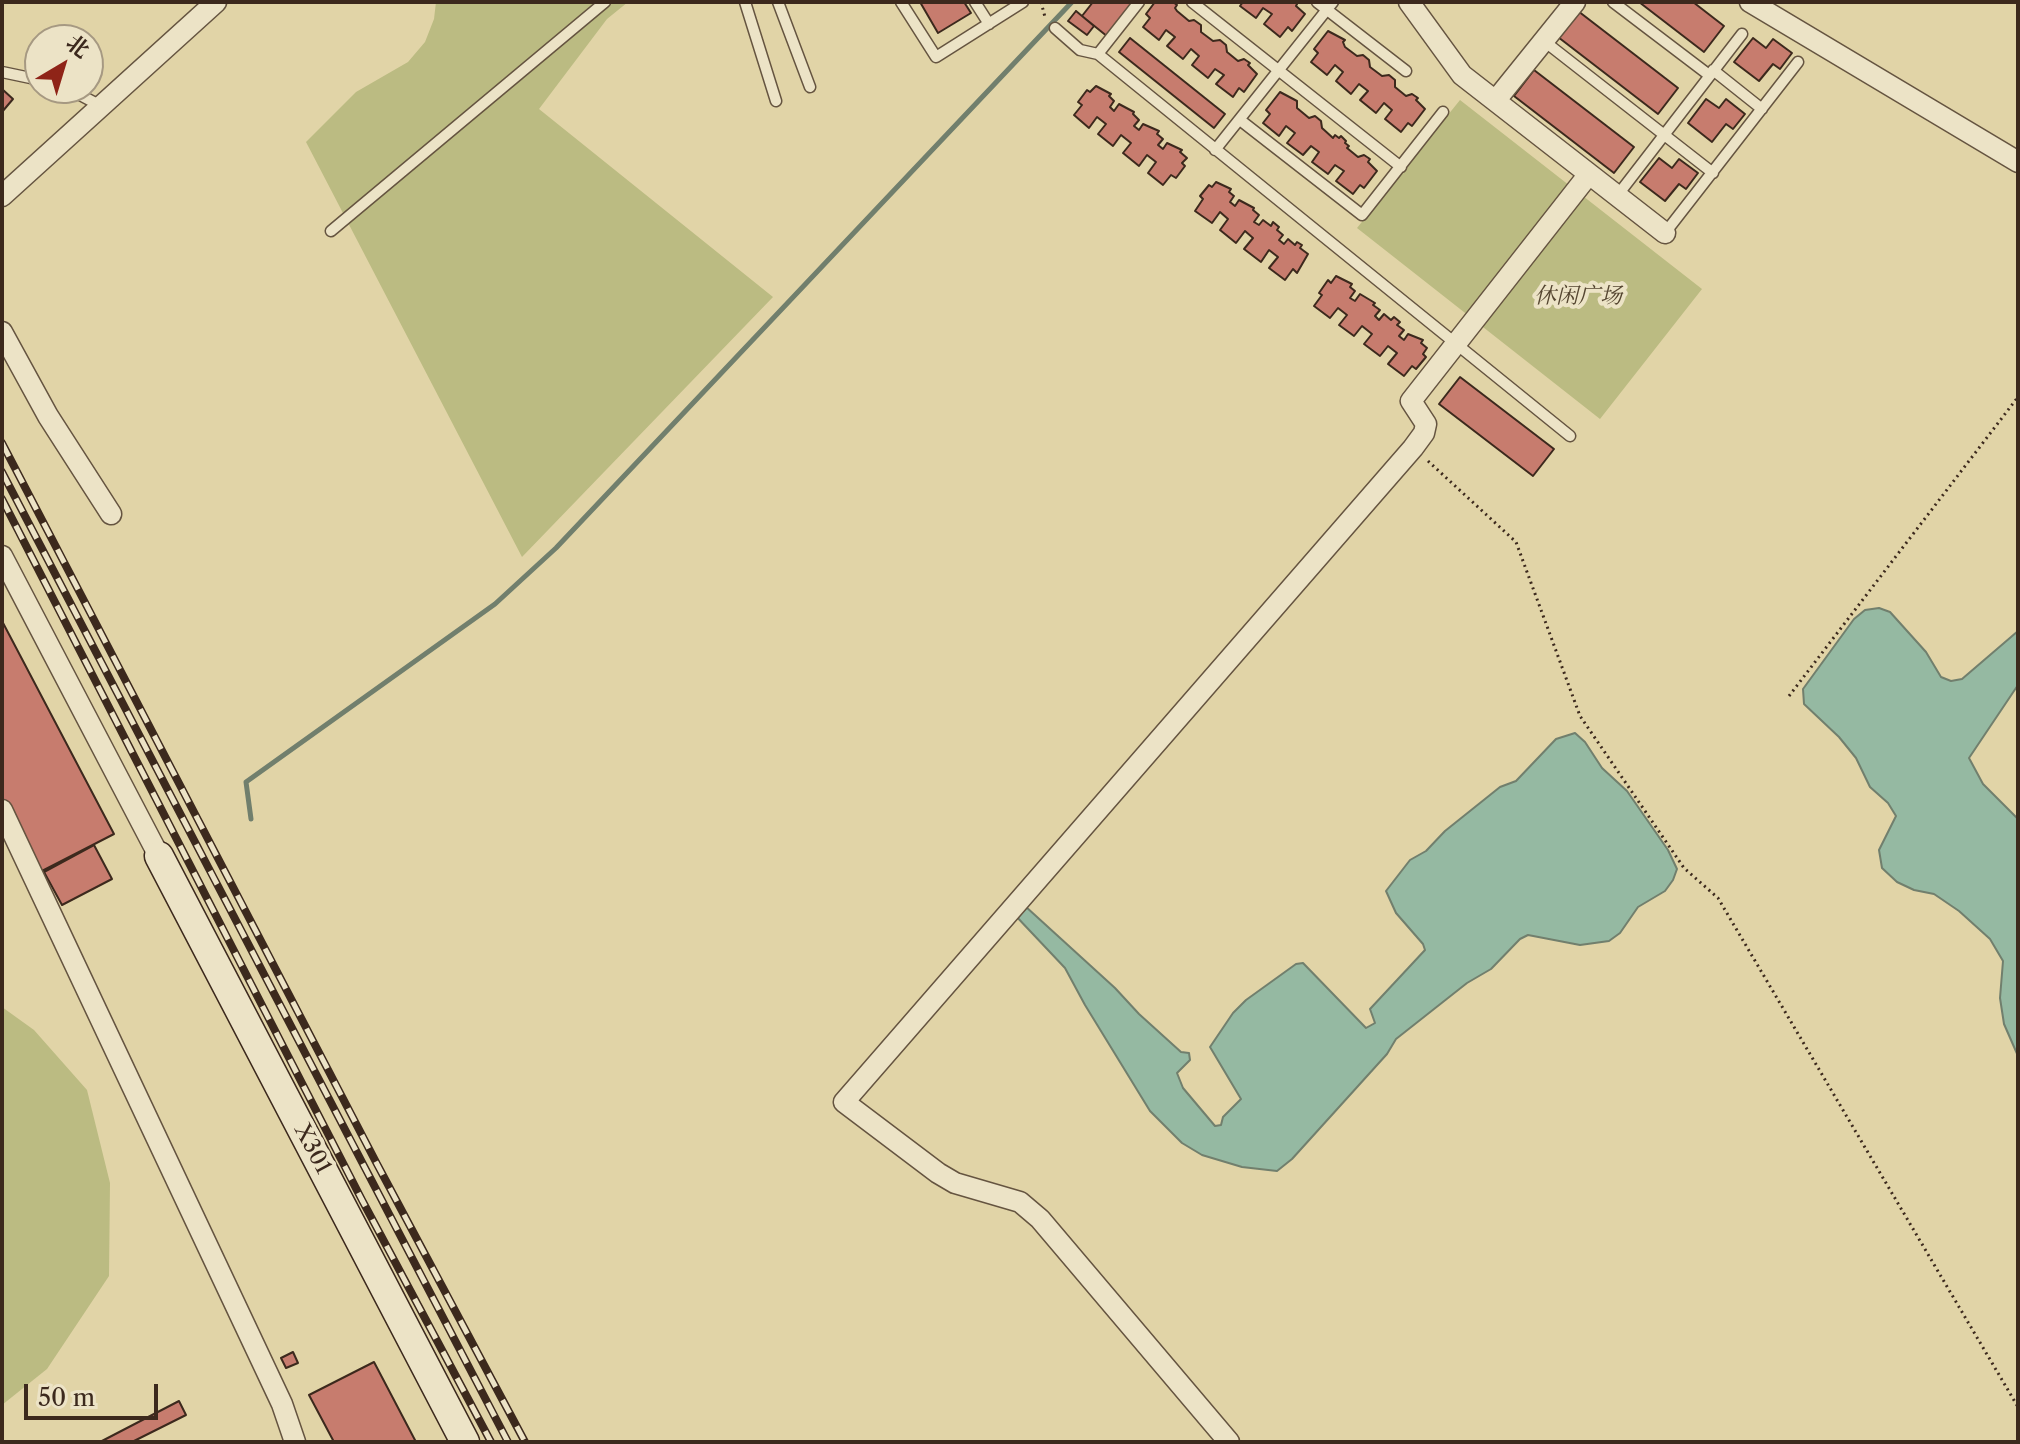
<!DOCTYPE html>
<meta charset="utf-8">
<style>
body{margin:0}
#map{position:relative;width:2020px;height:1444px;overflow:hidden;background:#e1d4a7;font-family:"Libre Caslon Text","Noto Serif SC",serif}
canvas{display:block}
.frame{position:absolute;inset:0;border:4px solid #3c291d;pointer-events:none}
.north{position:absolute;left:24px;top:24px;width:80px;height:80px;box-sizing:border-box;background:#ece3c6;border:2px solid #a69982;border-radius:50%;rotate:38deg;font-size:22px;font-weight:700;line-height:32px;text-align:center;color:#3c291d}
.north::after{content:'';display:block;margin:auto;width:28px;height:36px;background:#8f2418;clip-path:polygon(50% 0,100% 100%,50% 72%,0 100%)}
.scale{position:absolute;left:24px;top:1384px;width:134px;height:36px;box-sizing:border-box;border:4px solid #3c291d;border-top:0;padding-left:10px;font-size:24px;line-height:28px;white-space:nowrap;color:#3c291d;-webkit-text-stroke:6px #ece3c6;paint-order:stroke}
</style>
<div id="map">
<canvas width="2020" height="1444"></canvas>
<div class="frame"></div>
<div class="north">北</div>
<div class="scale">50 m</div>
</div>
<script>
const ctx = document.querySelector('canvas').getContext('2d');
ctx.lineJoin = 'round';
function fill(path, color) { ctx.fillStyle = color; ctx.fill(path, 'evenodd'); }
const toPath = rows => new Path2D(rows.map(r => 'M' + r).join(''));
function strokePath(path, color, width, dash) { ctx.strokeStyle = color; ctx.lineWidth = width; ctx.lineCap = dash ? 'butt' : 'round'; ctx.setLineDash(dash || []); ctx.stroke(path); }
function write(font, color, halo, rows, align = 'center') {
  ctx.font = font + ' "Libre Caslon Text","Noto Serif SC",serif'; ctx.lineWidth = 8; ctx.setLineDash([]); ctx.textBaseline = 'middle'; ctx.strokeStyle = halo; ctx.fillStyle = color; for (const [text, x, y, turn = 0] of rows) {
    ctx.save(); ctx.translate(x, y); ctx.rotate((+turn || 0) * Math.PI / 180); ctx.textAlign = isNaN(turn) ? turn : align; if (halo) ctx.strokeText(text, 0, 0); ctx.fillText(text, 0, 0); ctx.restore();
  }
}
const green = toPath([
 [436,2,628,2,607,19,539,109,773,297,522,557,306,142,356,92,408,62,425,42,434,19],
 [1460,100,1702,289,1600,419,1357,228],
 [2,1007,34,1030,87,1090,110,1183,109,1276,47,1369,2,1405]
]);
const water = toPath([
 [1879,608,1890,612,1926,652,1941,677,1951,681,1962,679,2018,631,2018,685,1969,758,1983,784,2018,819,2018,1056,2004,1024,2000,998,2003,961,1990,939,1959,911,1934,894,1914,890,1897,882,1882,868,1879,850,1896,816,1888,803,1870,787,1856,758,1839,737,1804,704,1803,689,1854,619,1865,610,1879,608],
 [1575,733,1585,742,1602,768,1627,791,1668,850,1677,869,1673,880,1665,891,1638,907,1620,933,1609,941,1580,945,1528,935,1520,939,1491,969,1467,983,1396,1039,1387,1054,1292,1159,1277,1171,1242,1167,1202,1155,1182,1143,1150,1111,1085,1005,1065,968,1014,914,1025,906,1115,988,1139,1014,1181,1052,1189,1053,1190,1060,1177,1073,1183,1088,1215,1126,1221,1125,1223,1117,1241,1099,1210,1047,1233,1013,1246,1000,1296,964,1303,963,1366,1028,1375,1023,1370,1009,1425,950,1423,944,1396,913,1386,891,1410,860,1426,851,1445,831,1500,787,1516,781,1556,739,1575,733]
]);
const stream = toPath([
 [251,819,246,782,495,604,556,548,1072,2]
]);
const building = toPath([
 [920,2,964,2,971,13,938,33,920,2],
 [1093,2,1136,2,1108,37,1082,16,1093,2],
 [1155,2,1173,2,1177,5,1175,8,1177,11,1189,21,1194,20,1201,25,1201,32,1213,41,1220,40,1226,45,1227,52,1238,61,1244,59,1250,63,1248,65,1257,74,1244,92,1239,88,1233,97,1216,84,1224,75,1215,69,1208,78,1192,65,1199,56,1191,49,1183,59,1167,46,1175,37,1166,30,1159,40,1143,27,1150,18,1146,14,1155,2],
 [1243,2,1298,2,1296,6,1305,14,1292,31,1288,27,1280,37,1264,24,1272,14,1263,8,1256,18,1240,6,1243,2],
 [1639,2,1693,2,1724,26,1704,52,1639,2],
 [1076,11,1094,26,1087,35,1068,21,1076,11],
 [1578,11,1678,88,1658,114,1558,37,1578,11],
 [1328,31,1345,40,1343,42,1345,47,1357,56,1363,55,1369,60,1370,67,1382,76,1389,75,1395,80,1395,87,1406,96,1412,94,1418,98,1416,100,1425,109,1412,126,1408,123,1401,132,1385,119,1392,110,1384,103,1376,113,1360,100,1368,91,1359,84,1351,94,1336,81,1343,72,1335,65,1327,75,1311,62,1318,53,1314,49,1328,31],
 [1130,38,1225,114,1214,128,1119,52,1130,38],
 [1753,38,1766,48,1773,39,1792,53,1780,69,1773,64,1759,81,1734,62,1753,38],
 [1534,70,1634,147,1614,173,1514,96,1534,70],
 [1096,86,1111,94,1109,96,1114,101,1110,107,1114,111,1119,104,1134,112,1133,114,1139,120,1134,126,1139,130,1143,124,1159,131,1157,134,1163,139,1158,145,1163,149,1167,143,1182,150,1180,152,1187,158,1182,163,1185,166,1176,178,1171,175,1163,185,1148,173,1156,162,1147,155,1139,166,1123,153,1131,143,1121,135,1113,146,1098,134,1106,124,1097,117,1089,128,1074,115,1082,105,1078,102,1087,90,1090,92,1096,86],
 [2,89,13,99,2,112,2,89],
 [1280,92,1297,101,1297,108,1309,118,1315,116,1321,121,1322,128,1333,138,1335,135,1339,138,1341,136,1346,141,1345,143,1349,146,1347,148,1358,157,1364,155,1370,159,1368,162,1377,171,1364,188,1360,185,1353,194,1336,181,1344,171,1335,165,1328,174,1312,162,1319,152,1311,146,1303,155,1287,143,1295,133,1286,126,1279,136,1263,123,1270,114,1266,110,1280,92],
 [1706,99,1719,108,1726,99,1745,114,1733,129,1726,124,1712,142,1688,123,1706,99],
 [1659,158,1672,168,1679,159,1698,173,1686,189,1679,184,1665,201,1640,182,1659,158],
 [1216,182,1231,189,1229,192,1234,196,1230,202,1235,206,1239,200,1254,208,1253,210,1259,215,1254,222,1259,225,1263,220,1271,226,1273,222,1279,227,1277,230,1283,235,1279,240,1284,244,1288,239,1295,245,1297,242,1302,245,1300,248,1308,254,1297,273,1293,269,1285,280,1269,268,1278,257,1269,250,1261,262,1244,249,1253,238,1245,231,1236,243,1220,230,1228,219,1220,212,1212,223,1195,211,1203,199,1200,196,1209,185,1212,187,1216,182],
 [1336,276,1352,284,1350,287,1355,291,1350,298,1355,301,1360,294,1375,303,1373,305,1380,310,1375,316,1379,320,1384,314,1391,320,1394,317,1400,322,1397,325,1404,330,1399,336,1404,340,1408,334,1423,340,1421,343,1427,348,1423,354,1426,357,1416,369,1412,366,1404,376,1388,364,1397,353,1388,346,1380,356,1364,344,1372,334,1362,326,1354,336,1339,325,1347,315,1338,308,1330,318,1314,306,1322,295,1319,293,1328,280,1331,283,1336,276],
 [1460,377,1554,449,1533,476,1439,404,1460,377],
 [2,621,114,834,40,872,2,799,2,621],
 [94,845,112,879,62,905,44,872,94,845],
 [293,1352,298,1363,286,1368,281,1358,293,1352],
 [374,1362,416,1442,334,1442,309,1395,374,1362],
 [179,1401,186,1415,132,1442,100,1442,179,1401]
]);
const path = toPath([
 [1041,2,1045,17],
 [1428,461,1516,542,1580,716,1684,868,1718,898,2018,1407],
 [1789,696,2018,397]
]);
const service = toPath([
 [745,2,776,101],
 [778,2,810,87],
 [901,2,936,57,1023,2],
 [975,2,989,24],
 [1192,2,1401,167],
 [1317,2,1406,71],
 [1613,2,1709,75],
 [1055,28,1080,50,1098,54,1570,436],
 [1544,41,1713,173],
 [1098,54,1139,2],
 [1713,70,1762,109],
 [2,72,40,80],
 [67,88,101,106],
 [1240,120,1362,215,1443,112],
 [1215,150,1333,2],
 [1617,196,1742,34],
 [331,231,605,2],
 [1665,233,1798,62]
]);
const minor = toPath([
 [1409,2,1462,75,1665,233],
 [1750,2,2018,162],
 [1496,100,1575,2],
 [2,196,216,2],
 [2,332,48,416,111,514],
 [2,556,159,856],
 [2,810,282,1404,295,1442],
 [1229,1442,1040,1219,1020,1202,955,1183,938,1173,844,1102,1413,448,1424,433,1426,424,1411,401,1589,174]
]);
const secondary = toPath([
 [159,856,465,1442]
]);
const rail = toPath([
 [2,443,377,1164,525,1442],
 [2,472,508,1442],
 [2,499,362,1200,491,1442]
]);
const parkNames = [
 ["休闲广场",1578,297]
];
const streetNames = [
 ["X301",312,1149,62]
];
fill(green, '#bbbb82');
fill(water, '#95b9a2');
strokePath(water, '#717f6d', 2);
strokePath(stream, '#717f6d', 5);
fill(building, '#c77c6e');
strokePath(building, '#3c291d', 2);
strokePath(service, '#655440', 13);
strokePath(minor, '#655440', 23);
strokePath(secondary, '#3c291d', 31);
strokePath(path, '#3c291d', 3, [2, 4]);
strokePath(service, '#ece3c6', 10);
strokePath(minor, '#ece3c6', 20);
strokePath(secondary, '#ece3c6', 28);
strokePath(rail, '#3c291d', 8);
strokePath(rail, '#ece3c6', 5, [15]);
write('italic 22px', '#554631', '#ece3c6', parkNames);
write('22px', '#3c291d', '#ece3c6', streetNames);
</script>
